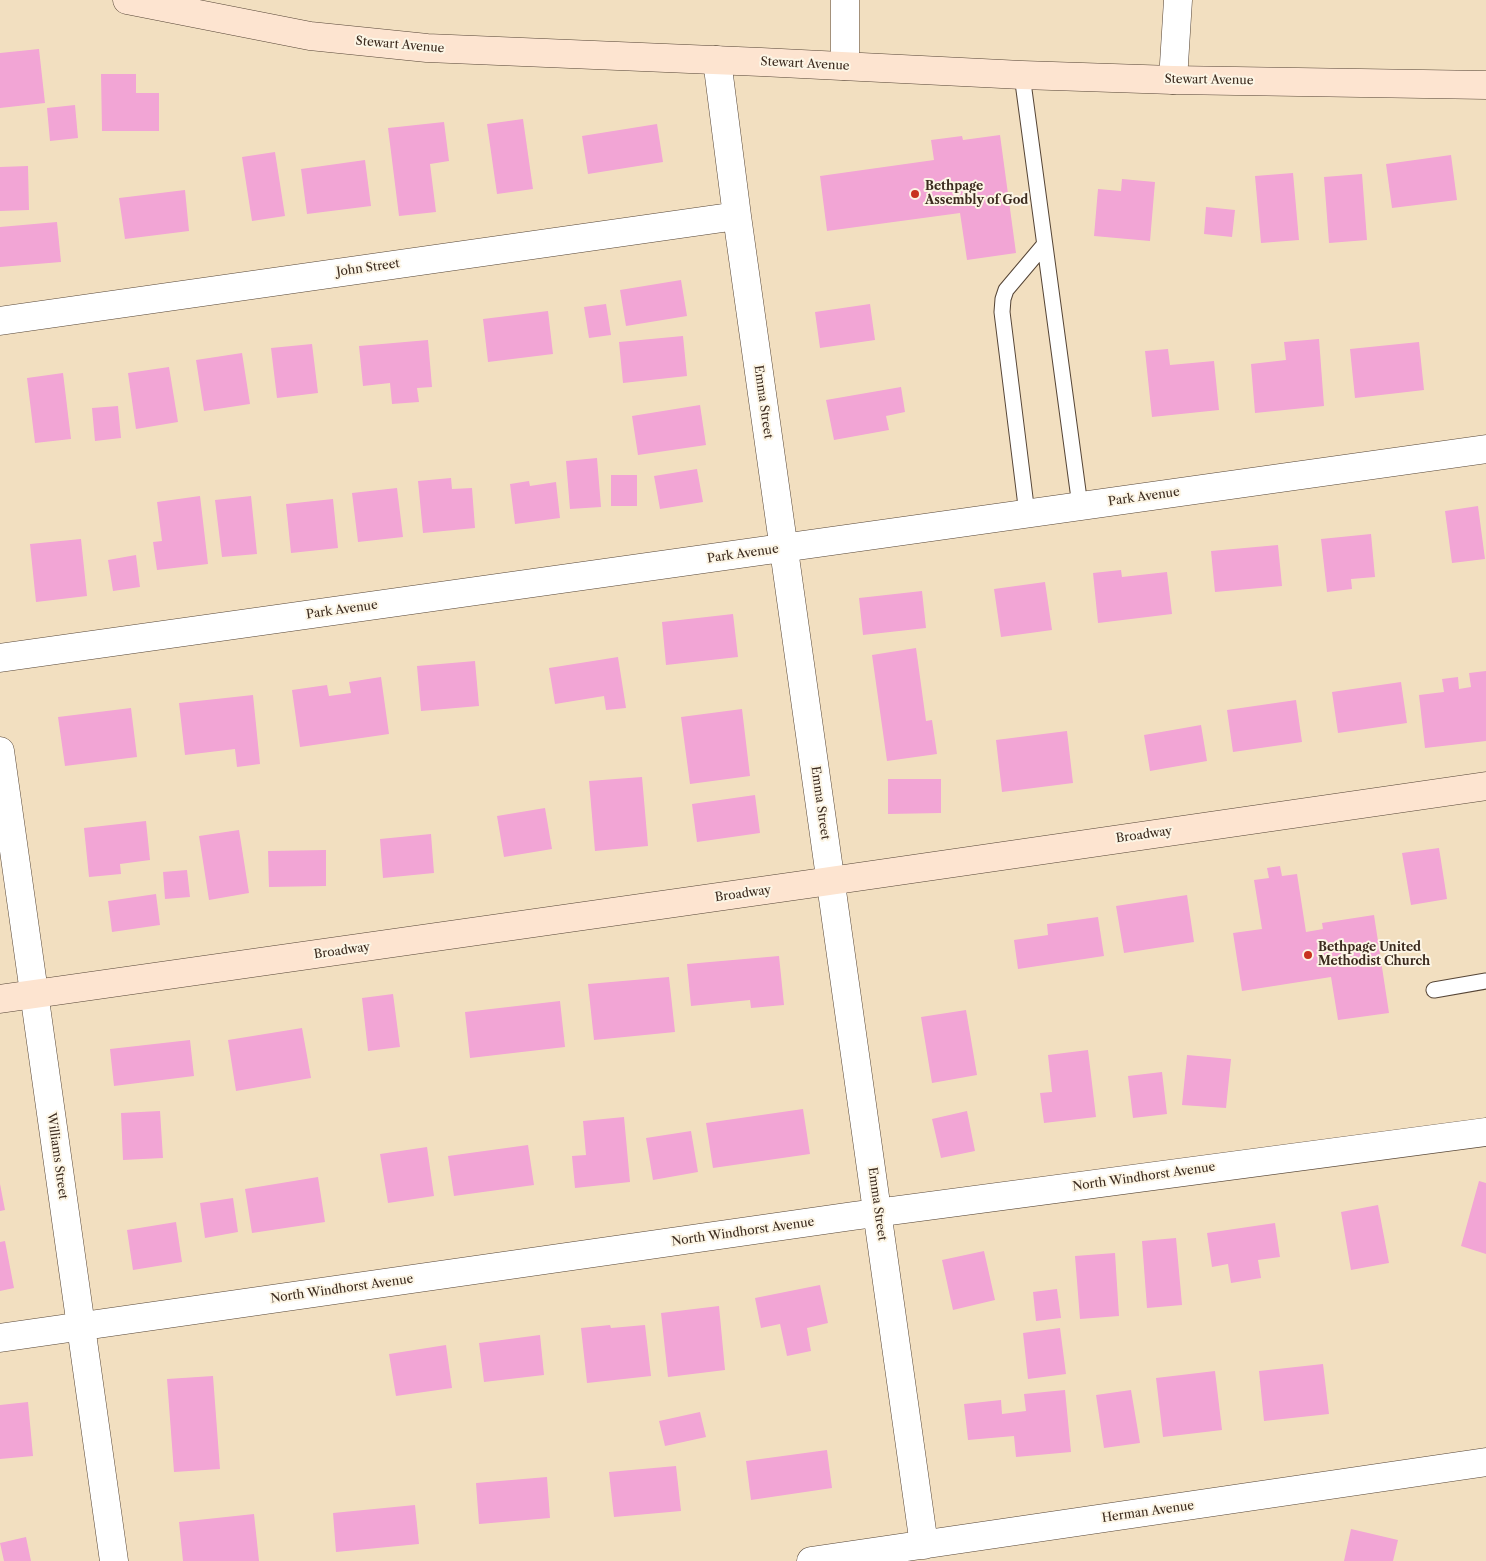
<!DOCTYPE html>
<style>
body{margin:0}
canvas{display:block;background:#f2dfc0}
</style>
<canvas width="1486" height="1561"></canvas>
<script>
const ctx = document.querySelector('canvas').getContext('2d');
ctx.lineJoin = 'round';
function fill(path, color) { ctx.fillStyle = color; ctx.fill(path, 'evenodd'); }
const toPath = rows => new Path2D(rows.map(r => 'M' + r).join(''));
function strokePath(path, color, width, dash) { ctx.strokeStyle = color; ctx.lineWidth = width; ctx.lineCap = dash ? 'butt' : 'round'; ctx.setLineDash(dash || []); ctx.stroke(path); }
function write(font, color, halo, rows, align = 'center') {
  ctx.font = font + ' "Libre Caslon Text",serif'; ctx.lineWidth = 4; ctx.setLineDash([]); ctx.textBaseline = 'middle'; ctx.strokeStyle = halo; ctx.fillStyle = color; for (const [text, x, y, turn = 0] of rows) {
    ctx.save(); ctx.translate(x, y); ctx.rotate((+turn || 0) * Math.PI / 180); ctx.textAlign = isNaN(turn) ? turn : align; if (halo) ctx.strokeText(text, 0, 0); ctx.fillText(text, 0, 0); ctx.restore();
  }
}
const building = toPath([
 [39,49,45,103,0,108,0,53],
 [101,74,136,74,136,93,159,93,159,131,102,131],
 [75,105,78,138,50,141,47,108],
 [523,119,533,189,497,194,487,124],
 [444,122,449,161,430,164,436,212,399,216,388,128],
 [657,124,663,162,588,174,582,136],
 [1000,135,1016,253,967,260,960,213,827,231,820,176,934,160,931,140,962,136,963,140],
 [275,152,285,216,252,221,242,157],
 [1451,155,1457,200,1392,208,1386,164],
 [365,160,371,206,307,214,301,169],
 [28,166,29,210,0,211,0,167],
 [1293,173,1299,240,1261,243,1255,176],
 [1362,174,1367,240,1329,243,1324,177],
 [1122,179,1155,182,1150,241,1094,236,1098,189,1121,191],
 [185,190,189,231,125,239,119,198],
 [1206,207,1235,210,1232,237,1204,234],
 [57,222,61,262,0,267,0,227],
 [681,280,687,316,626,326,620,290],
 [606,304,611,335,589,338,584,307],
 [870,304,875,340,820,348,815,312],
 [548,311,553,354,488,362,483,319],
 [683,336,687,376,623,383,619,342],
 [1319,339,1324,406,1255,413,1251,364,1286,360,1284,342],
 [428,340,432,387,417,388,419,402,392,404,390,383,363,386,359,346],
 [1419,342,1424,390,1355,398,1350,349],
 [312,344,318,393,277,398,271,348],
 [1168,349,1170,365,1214,361,1219,410,1152,417,1145,351],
 [242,353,250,404,204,411,196,360],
 [169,367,178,422,136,429,128,373],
 [63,373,71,439,35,443,27,378],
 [901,387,905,412,886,416,889,430,834,440,826,400],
 [700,405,706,445,638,455,632,416],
 [118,406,121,438,95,441,92,408],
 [597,458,601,507,570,509,566,461],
 [697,469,703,502,660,509,654,476],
 [611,475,637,475,637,506,611,506],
 [451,478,452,489,472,488,475,528,423,533,418,481],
 [529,481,530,486,556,482,560,518,515,524,510,484],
 [397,488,403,537,358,542,352,493],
 [200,496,208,564,157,570,153,542,162,541,157,502],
 [251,496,257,554,222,557,215,500],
 [333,499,338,548,291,553,286,504],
 [1478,506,1485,559,1452,563,1445,511],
 [1371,534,1375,577,1351,579,1352,589,1327,592,1321,539],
 [81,539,87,596,36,602,30,544],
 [1278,545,1282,586,1215,592,1211,551],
 [136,555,140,587,113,591,108,560],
 [1121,570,1122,577,1167,572,1172,614,1098,623,1093,573],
 [1045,582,1052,630,1001,637,994,589],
 [922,591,926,628,863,635,859,598],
 [733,614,738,657,666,665,662,622],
 [916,648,926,721,932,720,937,754,887,761,872,655],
 [618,657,626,708,606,710,604,696,555,704,549,668],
 [475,661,479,706,421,711,417,666],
 [1486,671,1486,741,1425,748,1419,695,1444,692,1442,679,1458,677,1459,689,1471,687,1469,673],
 [381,677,389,734,300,747,292,690,327,685,329,696,351,693,349,682],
 [1401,682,1407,723,1338,733,1332,692],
 [253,695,260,764,237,767,235,749,185,755,179,703],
 [1296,700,1302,742,1233,752,1227,710],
 [131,708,137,757,65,766,58,717],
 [742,709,750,776,690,784,681,717],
 [1201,725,1207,761,1150,771,1144,735],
 [1067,731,1073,783,1002,792,996,740],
 [642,777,648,846,595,851,589,781],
 [888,779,941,779,941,813,888,814],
 [755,795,760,833,697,842,692,804],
 [545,808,552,849,504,857,497,816],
 [146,821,150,860,120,864,121,874,89,877,84,828],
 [239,830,249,893,209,900,199,836],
 [431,834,434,873,383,878,380,839],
 [1439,848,1447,899,1411,905,1402,853],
 [326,850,326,886,269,887,268,851],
 [1280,866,1282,876,1297,874,1306,932,1323,929,1322,923,1374,915,1389,1013,1338,1020,1331,977,1242,991,1233,933,1262,929,1254,880,1269,878,1267,868],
 [187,870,190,897,165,899,163,872],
 [156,894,160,925,112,932,108,901],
 [1187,895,1194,942,1124,953,1116,906],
 [1098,917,1104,956,1018,969,1014,940,1048,935,1047,924],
 [779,956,784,1005,751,1008,750,1000,691,1006,687,964],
 [669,977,675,1032,594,1040,588,984],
 [393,994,400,1047,368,1051,362,998],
 [560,1001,565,1047,470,1058,465,1012],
 [966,1010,977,1075,932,1083,921,1017],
 [302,1028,311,1078,236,1091,228,1040],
 [190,1040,194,1076,114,1086,110,1049],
 [1088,1050,1096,1117,1044,1123,1040,1093,1052,1092,1048,1055],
 [1187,1055,1231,1059,1226,1108,1182,1105],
 [1162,1072,1167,1114,1133,1118,1128,1076],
 [803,1109,810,1154,713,1168,706,1123],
 [160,1111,163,1158,123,1160,121,1113],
 [967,1111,975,1151,941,1158,932,1119],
 [624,1117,630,1182,575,1188,572,1156,586,1155,583,1121],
 [691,1131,698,1172,653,1180,646,1138],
 [528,1145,534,1185,454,1196,448,1156],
 [427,1147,434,1196,388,1203,380,1154],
 [318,1177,325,1222,252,1233,245,1189],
 [1479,1181,1486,1183,1486,1254,1461,1246],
 [0,1184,5,1210,0,1211],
 [233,1198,238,1232,205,1238,200,1203],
 [1378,1205,1389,1263,1351,1270,1341,1212],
 [176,1222,182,1262,133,1270,127,1230],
 [1275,1223,1280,1257,1258,1260,1261,1278,1231,1283,1228,1264,1212,1267,1207,1233],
 [1176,1238,1182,1305,1147,1308,1142,1241],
 [5,1241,14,1288,0,1291,0,1242],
 [984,1251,995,1300,953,1310,942,1260],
 [1115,1253,1119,1316,1080,1319,1075,1256],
 [820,1285,828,1323,807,1328,811,1351,787,1356,780,1324,761,1328,755,1298],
 [1057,1289,1061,1318,1036,1321,1033,1292],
 [719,1306,725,1370,668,1377,661,1313],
 [610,1325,611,1328,645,1325,651,1376,587,1383,581,1328],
 [1060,1328,1066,1374,1028,1379,1023,1333],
 [540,1335,544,1375,484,1382,479,1343],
 [446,1345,452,1388,396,1396,389,1354],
 [1323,1364,1329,1414,1264,1421,1259,1371],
 [1215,1371,1222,1430,1163,1437,1156,1378],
 [213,1376,220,1469,174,1472,167,1379],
 [1065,1390,1071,1452,1016,1457,1014,1436,968,1440,964,1404,1001,1400,1002,1414,1026,1411,1024,1394],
 [1131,1390,1140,1443,1104,1448,1096,1395],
 [28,1402,33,1456,0,1459,0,1405],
 [700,1412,706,1437,665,1446,659,1421],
 [827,1450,832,1488,751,1500,746,1461],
 [676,1466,681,1511,614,1517,609,1472],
 [547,1477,550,1518,479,1524,476,1483],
 [415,1505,419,1544,336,1552,333,1513],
 [254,1514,259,1561,183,1561,179,1522],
 [1351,1529,1398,1540,1393,1561,1344,1561],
 [26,1537,31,1561,4,1561,0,1543]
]);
const lane = toPath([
 [1022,75,1080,506],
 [1027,514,1002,312,1003,299,1006,290,1044,245],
 [1434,990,1486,981]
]);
const street = toPath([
 [717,60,737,216,924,1545],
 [845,66,845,0],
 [1173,80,1178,0],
 [0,321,737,216],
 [0,658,1486,449],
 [0,751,114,1561],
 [0,1338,853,1216,1486,1132],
 [811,1561,1486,1462]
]);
const secondary = toPath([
 [127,0,310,36,427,48,761,62,1022,75,1173,80,1486,85],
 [0,999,809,884,1486,786]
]);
const markers = [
 [915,194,5,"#c8321e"],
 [1308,955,5,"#c8321e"]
];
const streetNames = [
 ["Stewart Avenue",400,45,5],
 ["Stewart Avenue",805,64,3],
 ["Stewart Avenue",1209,80,1],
 ["John Street",368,268,-8],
 ["Emma Street",763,402,82],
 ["Park Avenue",1144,497,-8],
 ["Park Avenue",743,554,-8],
 ["Park Avenue",342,610,-8],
 ["Emma Street",820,803,82],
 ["Broadway",1144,835,-8],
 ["Broadway",743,894,-8],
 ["Broadway",342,951,-8],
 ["Williams Street",57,1156,82],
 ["North Windhorst Avenue",1144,1177,-8],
 ["Emma Street",877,1204,82],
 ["North Windhorst Avenue",743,1232,-8],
 ["North Windhorst Avenue",342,1289,-8],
 ["Herman Avenue",1148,1512,-8]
];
const poiNames = [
 ["Bethpage",925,187],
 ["Assembly of God",925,201],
 ["Bethpage United",1318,948],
 ["Methodist Church",1318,962]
];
fill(building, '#f2a5d5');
strokePath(lane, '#564536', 17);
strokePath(street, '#564536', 29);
strokePath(secondary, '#564536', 29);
strokePath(lane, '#fff', 15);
strokePath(street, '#fff', 28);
strokePath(secondary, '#fde4d0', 28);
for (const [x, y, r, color] of markers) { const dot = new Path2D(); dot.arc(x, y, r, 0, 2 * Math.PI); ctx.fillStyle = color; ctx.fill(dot); strokePath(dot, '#fcf5e5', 2); }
write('12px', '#3b2a1e', '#fcf5e5', streetNames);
write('bold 12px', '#3b2a1e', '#fcf5e5', poiNames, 'left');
</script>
